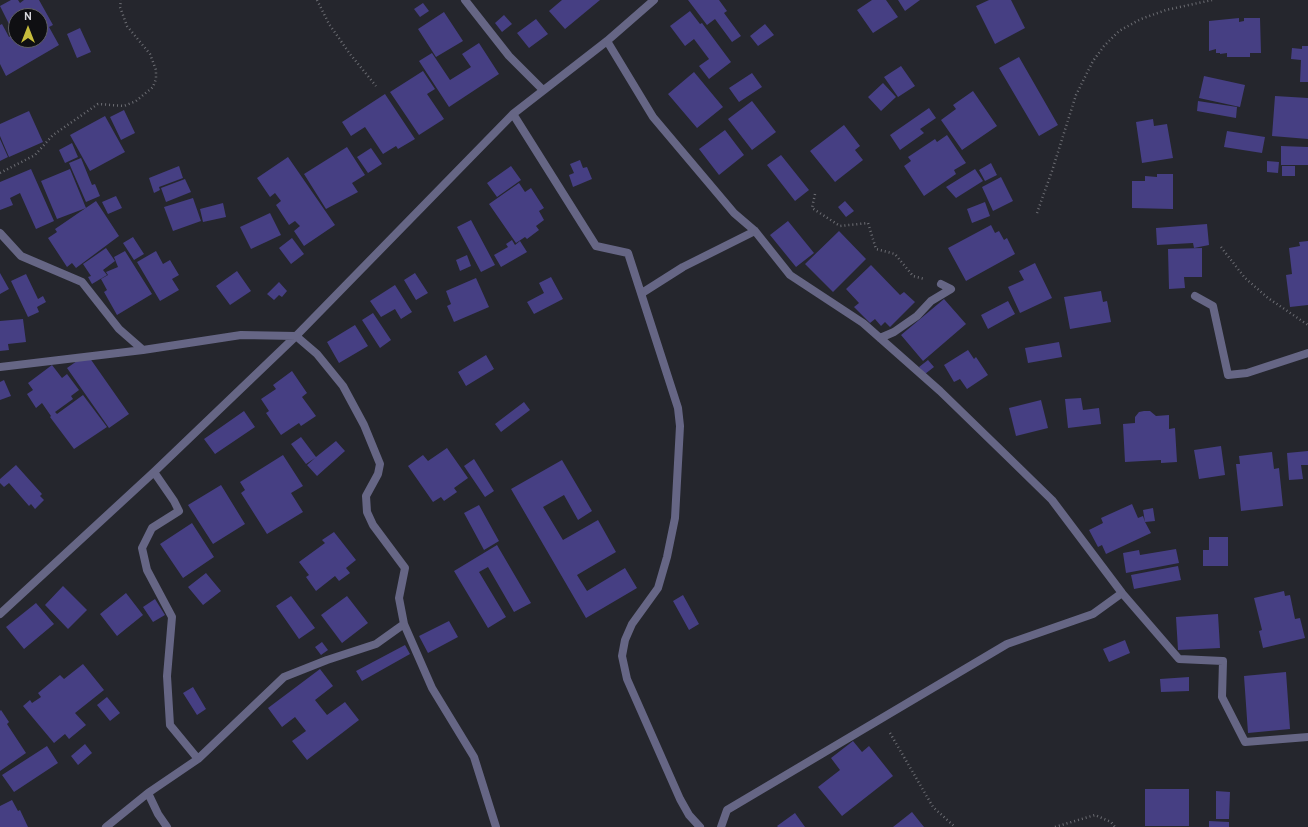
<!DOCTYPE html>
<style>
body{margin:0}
#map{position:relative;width:1308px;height:827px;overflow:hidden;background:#25262d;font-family:Overpass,sans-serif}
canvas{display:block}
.north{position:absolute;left:8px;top:8px;width:40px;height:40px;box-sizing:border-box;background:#0f0f12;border:1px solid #5f5f63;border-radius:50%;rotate:0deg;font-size:11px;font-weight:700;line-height:16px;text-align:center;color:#d7d7dc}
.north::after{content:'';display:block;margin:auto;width:14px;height:18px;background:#c6bc3c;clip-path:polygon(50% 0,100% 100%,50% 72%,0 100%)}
</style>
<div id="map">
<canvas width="1308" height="827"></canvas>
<div class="north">N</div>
</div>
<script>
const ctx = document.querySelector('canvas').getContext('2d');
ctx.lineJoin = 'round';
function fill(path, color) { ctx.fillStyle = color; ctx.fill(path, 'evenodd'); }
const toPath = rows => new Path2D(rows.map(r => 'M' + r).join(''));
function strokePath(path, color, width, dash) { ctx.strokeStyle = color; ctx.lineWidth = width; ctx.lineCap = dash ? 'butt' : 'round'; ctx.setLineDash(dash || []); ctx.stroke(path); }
const building = toPath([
 [11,0,18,0,20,3,24,0,39,0,53,25,49,27,59,45,6,76,0,64,0,25,2,24,9,37,14,34,0,6],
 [16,16,40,16,40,40,16,40],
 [562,0,600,0,565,29,549,11],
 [688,0,719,0,727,11,724,13,741,36,732,42,715,19,707,25],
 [872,0,886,0,898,17,873,33,857,10],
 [898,0,920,0,905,11],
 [989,0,1011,0,1025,28,995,44,976,6],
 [423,3,429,11,420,17,414,9],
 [690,11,700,24,702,23,731,62,709,79,699,66,709,59,694,39,685,46,670,26],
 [444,12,463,41,436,57,418,29],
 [504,15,512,24,502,32,495,23],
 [1239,18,1239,22,1244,21,1244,18,1260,18,1261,53,1250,53,1250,57,1227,57,1227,53,1220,54,1220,53,1216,53,1216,49,1209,51,1209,21],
 [536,19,548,34,529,48,517,33],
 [765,24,774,35,758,46,750,36],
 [80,28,91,52,77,58,67,34],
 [479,43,499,74,449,107,419,61,432,53,450,80,471,67,462,54],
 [1302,46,1308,46,1308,82,1300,82,1301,60,1291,59,1292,48,1302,49],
 [1019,57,1058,125,1039,136,999,68],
 [901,66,915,86,898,97,884,77],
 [423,71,435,89,427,94,444,119,419,135,390,92],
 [694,72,723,107,697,128,668,94],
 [752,73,762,87,739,102,729,88],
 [1204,76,1245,85,1240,107,1199,98],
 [883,83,896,97,881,111,868,97],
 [973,91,997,126,962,150,941,120,956,109,953,105],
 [385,94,415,139,398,149,396,146,383,154,365,127,351,136,342,122],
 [1275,96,1308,98,1308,139,1272,136],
 [752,101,776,132,752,150,728,119],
 [1198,101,1237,107,1236,118,1197,111],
 [929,108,936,118,920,129,924,133,900,150,890,135],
 [124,110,135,133,121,140,110,117],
 [29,111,43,142,9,157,0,136,0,124],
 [105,116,125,152,90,171,70,135],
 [1153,119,1154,126,1167,124,1173,158,1142,163,1136,122],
 [844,125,860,146,855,150,863,160,835,182,810,151],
 [725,130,744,155,719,175,699,149],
 [1227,131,1265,137,1262,153,1224,147],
 [947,135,966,163,954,170,956,174,924,196,904,166,911,161,908,157,935,139,937,142],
 [0,139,8,157,0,161],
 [72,143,78,157,65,163,59,150],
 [1281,146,1308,147,1308,165,1281,165],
 [347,147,365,175,352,183,358,192,326,209,304,174],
 [371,148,382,164,368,173,357,157],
 [781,155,809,190,795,201,767,165],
 [288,157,335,225,304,246,294,231,300,226,295,221,289,225,276,205,281,201,275,193,270,197,257,178],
 [81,158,92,185,95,184,100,196,86,202,69,163],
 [580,160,583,168,587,167,592,179,573,187,569,175,574,173,570,164],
 [1267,161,1279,162,1278,173,1267,172],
 [991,163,997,175,985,181,979,170],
 [179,166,183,178,159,187,160,190,154,193,149,178],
 [511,166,521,180,497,197,487,183],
 [1282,166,1295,166,1295,176,1282,176],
 [31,169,54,221,36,229,20,193,10,198,13,205,0,210,0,182],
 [70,169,86,208,57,219,41,181],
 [975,169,983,181,956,198,946,187],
 [1157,174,1173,174,1173,209,1132,208,1132,181,1145,181,1145,176,1157,177],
 [1001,177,1013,201,993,211,982,187],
 [185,179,191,192,166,202,161,188],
 [519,183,525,192,531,188,544,208,539,211,544,220,536,226,539,230,527,239,525,237,516,243,489,204],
 [116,196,122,208,108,214,102,202],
 [193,198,201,221,173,231,164,207],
 [96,201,119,236,76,268,72,263,67,267,48,238,57,232,55,229],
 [845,201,854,211,846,217,838,207],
 [985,202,990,216,972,223,967,209],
 [223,203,226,217,203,222,200,209],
 [270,213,281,235,251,249,240,227],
 [471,220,495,265,481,272,457,227],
 [788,221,814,253,796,267,770,235],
 [1207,224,1209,245,1194,248,1193,243,1157,245,1156,228],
 [991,225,995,233,999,231,1004,240,1007,238,1015,254,966,281,948,248],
 [839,231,866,259,833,292,805,264],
 [133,237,144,254,134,260,123,243],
 [292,238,304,254,291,264,279,248],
 [512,240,515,245,520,241,527,252,501,267,494,255,508,247,506,244],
 [1308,241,1308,305,1290,307,1286,275,1292,274,1289,248,1300,246,1299,242],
 [106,248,115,261,103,270,107,275,92,284,88,277,91,276,83,264],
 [1202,248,1202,277,1184,277,1185,288,1169,289,1168,249],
 [125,251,152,294,117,315,104,292,107,290,101,279,108,275,106,272,118,267,114,257],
 [156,251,163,264,170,260,179,275,172,279,179,290,160,301,137,262],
 [467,255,471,266,460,271,456,260],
 [1035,263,1052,298,1020,313,1008,287,1024,280,1019,271],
 [871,265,900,295,904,292,915,302,890,327,885,322,881,326,875,319,870,323,854,307,859,303,846,289],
 [237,271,251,291,230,305,216,286],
 [0,273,9,289,0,294],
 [415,273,428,293,416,300,404,280],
 [26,274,38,299,43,296,46,302,37,307,39,312,28,317,11,281],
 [551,277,563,299,534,314,527,302,544,293,539,283],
 [476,278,489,307,454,322,447,306,451,304,446,291],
 [279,282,287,291,282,297,279,295,274,300,267,294],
 [395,285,412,312,401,319,395,309,381,317,370,301],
 [1101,291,1103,302,1107,301,1111,322,1070,329,1064,297],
 [944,299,966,324,923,361,901,335],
 [1008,301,1015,314,988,329,981,315],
 [373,313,391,340,380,348,362,320],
 [23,319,26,342,8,344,9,350,0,351,0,321],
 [355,325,368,346,339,363,327,342],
 [1059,342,1062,357,1028,363,1025,348],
 [968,350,974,359,976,357,988,375,967,389,960,379,954,382,944,365],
 [87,354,129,414,109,428,67,368],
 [486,355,494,369,466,386,458,372],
 [928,360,934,367,925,374,919,367],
 [52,365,62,378,67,374,79,390,71,396,73,399,55,412,57,414,83,395,107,427,74,449,50,417,51,416,42,403,36,408,27,394,33,390,28,383],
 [292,371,307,393,302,397,316,416,301,426,299,423,281,435,266,413,269,411,261,399,276,389,273,385],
 [4,380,11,396,0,400,0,382],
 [1081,398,1083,410,1099,408,1101,424,1068,428,1065,399],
 [1041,400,1048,428,1016,436,1009,408],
 [524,402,530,410,501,432,495,424],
 [244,411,255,427,215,454,204,439],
 [1144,411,1150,411,1156,416,1169,415,1169,429,1175,428,1177,462,1161,463,1161,460,1125,462,1123,424,1135,423,1135,417,1139,412],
 [301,437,316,457,336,441,345,451,317,476,307,465,315,458,306,464,291,444],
 [1221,446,1225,475,1199,479,1194,450],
 [447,448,468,478,454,488,457,492,444,501,441,497,433,502,408,466,423,455,428,461],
 [1308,451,1308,465,1301,465,1303,479,1289,480,1287,453],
 [1272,452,1274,469,1279,468,1283,506,1241,511,1236,464,1240,464,1239,456],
 [283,455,303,486,291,493,303,512,267,534,241,493,245,490,240,482],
 [474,459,494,491,485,497,464,466],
 [562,460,592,511,578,520,564,495,543,507,563,540,598,520,616,552,577,575,587,591,625,568,637,588,586,618,511,489],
 [16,465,42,494,40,496,44,500,35,509,31,504,29,506,9,483,4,487,0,483,0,479],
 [221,485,245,524,213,544,188,505],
 [1132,504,1138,518,1143,516,1145,522,1143,510,1153,508,1155,521,1145,522,1151,533,1106,554,1102,545,1098,547,1089,530,1103,523,1101,518],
 [479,505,499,541,484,550,464,513],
 [192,523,214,557,183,578,160,544],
 [334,532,356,560,346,568,350,573,339,581,335,576,316,591,306,577,309,575,299,562,325,543,322,540],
 [1209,537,1228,537,1228,566,1203,566,1203,550,1209,550],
 [497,545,531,603,514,612,488,567,479,572,506,617,488,628,454,571],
 [1176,549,1179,563,1126,573,1123,553,1139,550,1140,555],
 [1178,566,1181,580,1134,589,1131,575],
 [206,573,221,591,203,605,188,587],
 [63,586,87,610,68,629,45,605],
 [1284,591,1285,596,1290,595,1295,619,1300,618,1305,638,1263,648,1259,631,1262,630,1254,598],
 [126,593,143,615,117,636,100,614],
 [683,595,699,624,689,630,673,601],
 [291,596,315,628,299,639,276,606],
 [347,596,368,623,342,643,321,615],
 [155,599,165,615,153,622,143,607],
 [36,603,54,624,24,649,6,627],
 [1218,614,1220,648,1178,650,1176,617],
 [449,621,458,637,428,653,419,636],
 [1125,640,1130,653,1109,662,1103,649],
 [322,642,328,650,321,655,315,647],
 [405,645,410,654,362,681,356,671],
 [83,664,104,690,75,713,86,725,69,739,65,734,54,743,23,706,30,700,32,703,41,697,38,693,60,675,64,679],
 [320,669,333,686,315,700,327,715,345,702,359,720,307,760,292,741,306,731,295,717,282,727,268,708],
 [1286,672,1290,729,1248,733,1244,676],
 [1189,677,1189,691,1161,692,1160,679],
 [193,687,206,709,197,715,183,693],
 [107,697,120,713,110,721,97,705],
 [1,710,9,722,7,724,26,753,0,771,0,711],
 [853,741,862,752,869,746,893,776,842,816,818,787,840,770,831,758],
 [85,744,92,753,78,765,71,756],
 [47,746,58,763,14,792,2,775],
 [1145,789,1189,789,1189,826,1145,826],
 [1216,791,1230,792,1229,819,1216,819],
 [12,800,18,811,20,810,28,827,0,827,0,806],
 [912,812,924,827,893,827],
 [795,813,805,827,778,827,777,826],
 [1209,821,1229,822,1229,827,1209,827]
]);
const path = toPath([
 [317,0,329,24,350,54,376,86],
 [0,173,35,155,53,135,98,104,124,106,136,101,153,87,156,79,156,70,150,54,127,26,120,7,121,0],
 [815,194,812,208,840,226,868,223,876,249,895,254,913,276,925,279],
 [1037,213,1052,171,1076,95,1093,61,1104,46,1119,31,1141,19,1166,10,1212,0],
 [1221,247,1245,278,1268,298,1308,325],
 [890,733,933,807,955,827],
 [1055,827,1095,815,1111,822,1115,827]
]);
const street = toPath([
 [465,0,509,56,543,90],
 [607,41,653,117,734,213,755,231,790,275,863,323,940,391,1009,458,1052,500,1122,593,1179,659,1223,661,1222,697,1245,742,1308,737],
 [513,114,596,246,628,253,678,408,680,426,675,518,667,557,658,588,632,624,625,640,622,656,627,679,680,799,689,815,700,827],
 [0,233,21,256,82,282,119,329,143,350,241,335,296,336,317,354,343,386,364,425,380,464,378,474,366,496,367,512,373,525,405,568,399,598,404,624,432,688,474,757,496,827],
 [642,293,683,267,755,231],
 [1195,296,1213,306,1228,375,1247,373,1308,353],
 [880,338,894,332,917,316,931,301,951,289,941,284],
 [0,367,143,350],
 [154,472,174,501,179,511,152,528,142,548,147,570,172,617,167,676,170,725,198,759],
 [0,614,154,472,296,336,513,114,607,41,654,0],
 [148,793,158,814,167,827],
 [106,827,148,793,198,759,284,677,327,660,376,644,404,624],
 [721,827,727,810,1007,644,1093,614,1122,593]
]);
fill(building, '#463f83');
strokePath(path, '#6c6d73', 2.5, [1, 3]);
strokePath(street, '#666685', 8);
</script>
